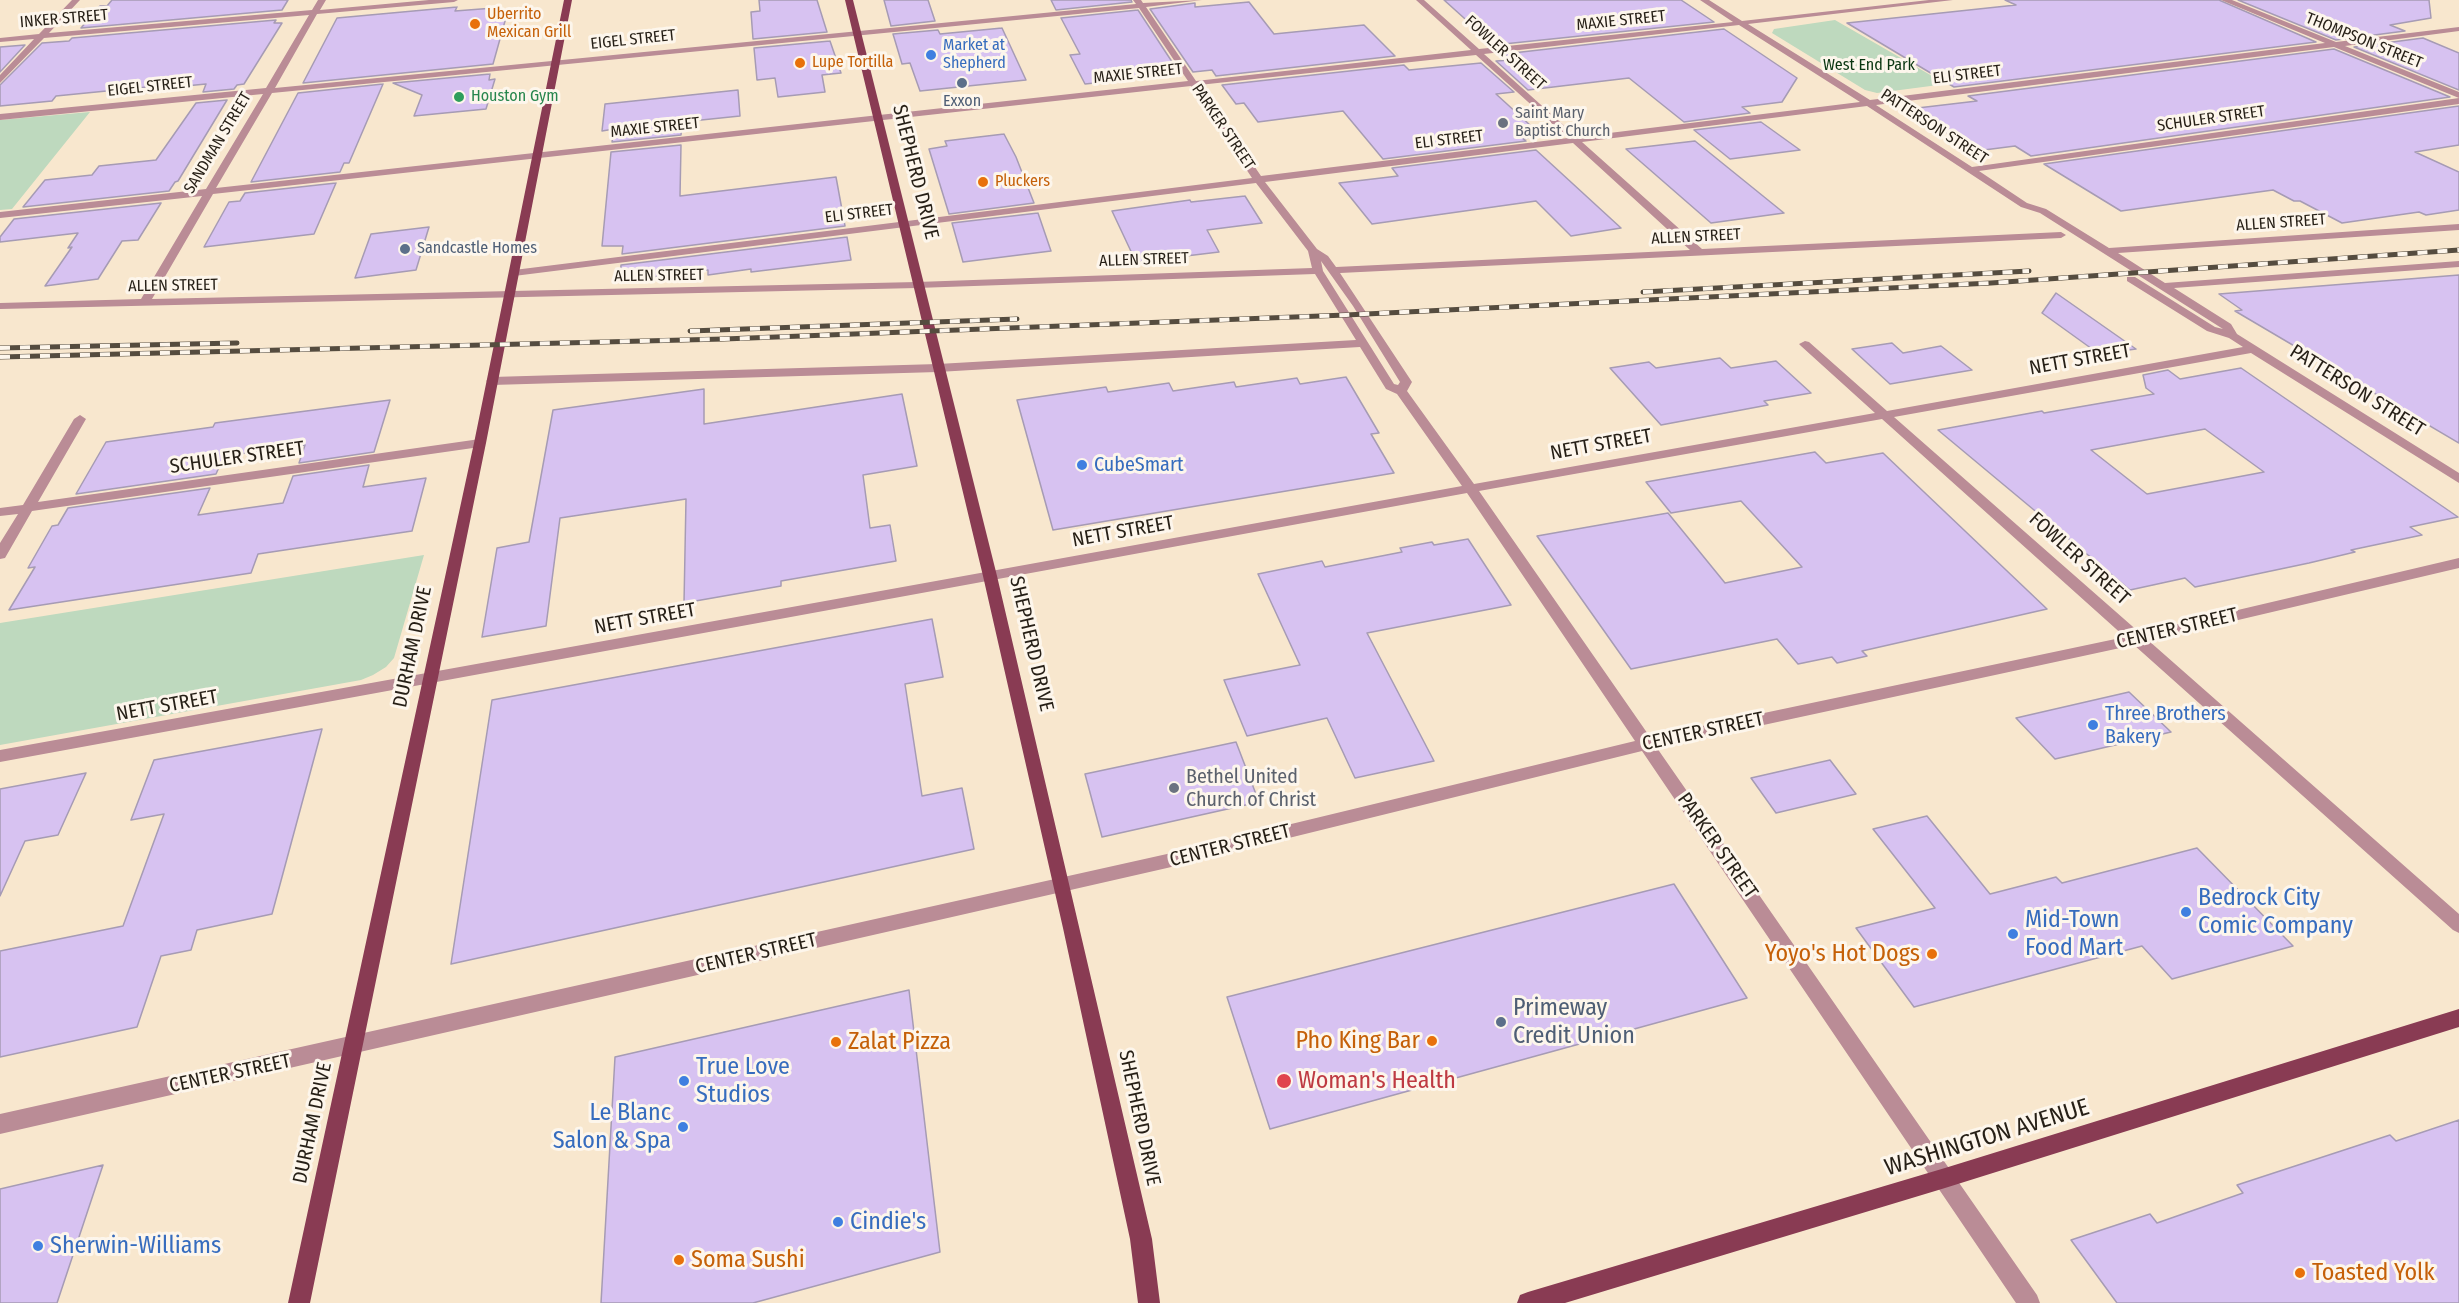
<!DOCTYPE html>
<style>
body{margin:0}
canvas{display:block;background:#f8e7ce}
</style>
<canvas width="2459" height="1303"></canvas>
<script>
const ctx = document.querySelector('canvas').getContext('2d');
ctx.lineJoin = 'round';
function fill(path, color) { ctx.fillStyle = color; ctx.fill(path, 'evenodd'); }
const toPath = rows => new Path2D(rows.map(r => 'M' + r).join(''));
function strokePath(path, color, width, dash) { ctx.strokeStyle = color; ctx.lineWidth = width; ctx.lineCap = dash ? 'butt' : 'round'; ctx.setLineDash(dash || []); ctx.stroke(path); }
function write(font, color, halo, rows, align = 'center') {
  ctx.font = font + ' "Fira Sans Condensed",sans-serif'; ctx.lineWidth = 6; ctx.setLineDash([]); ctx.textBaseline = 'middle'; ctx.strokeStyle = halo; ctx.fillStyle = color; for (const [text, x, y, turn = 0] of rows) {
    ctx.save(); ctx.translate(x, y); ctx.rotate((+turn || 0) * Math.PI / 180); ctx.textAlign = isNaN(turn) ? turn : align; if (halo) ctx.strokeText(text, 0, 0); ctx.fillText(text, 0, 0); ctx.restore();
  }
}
const green = toPath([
 [1835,20,1946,84,1877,93,1865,90,1772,33,1774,29],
 [90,112,12,209,0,210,0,120],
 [424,555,394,658,386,667,373,675,361,680,0,745,0,623]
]);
const building = toPath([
 [112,0,288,0,282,10,81,28,100,6,107,6,112,0],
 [759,0,817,0,827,32,753,39,751,12,760,11,759,0],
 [884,0,928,0,935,21,891,26,884,0],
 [1051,0,1131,0,1132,2,1056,10,1051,0],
 [1444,0,1681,0,1714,22,1494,45,1444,0],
 [2005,0,2219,0,2316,42,1954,87,1847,23,2016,5,2005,0],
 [2238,0,2429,0,2431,18,2390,25,2405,31,2336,40,2238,0],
 [1249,2,1274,34,1364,25,1395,56,1216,76,1212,70,1193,72,1150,9,1195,3,1195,7,1249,2],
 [457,7,455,11,494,8,491,15,507,14,493,64,303,83,337,18,457,7],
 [1138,10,1180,74,1085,84,1070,55,1080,54,1061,18,1138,10],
 [276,20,274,23,282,23,244,84,237,85,234,89,203,92,206,84,154,89,157,86,56,96,52,101,0,106,0,85,42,43,69,41,72,38,276,20],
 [1002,28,1026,80,920,91,910,63,902,64,893,34,938,30,940,34,1002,28],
 [1724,29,1797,78,1782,102,1742,107,1750,113,1684,122,1629,78,1528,90,1496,61,1511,60,1504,54,1724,29],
 [2423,38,2459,53,2459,90,2354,47,2423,38],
 [830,41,841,73,822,75,825,92,778,97,775,78,757,80,754,48,830,41],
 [25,45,0,72,0,47,25,45],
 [2334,49,2450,97,2031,156,2015,146,1976,151,1909,109,1977,101,1968,96,2334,49],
 [1481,63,1514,92,1496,94,1542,136,1523,139,1526,141,1383,159,1343,111,1258,122,1244,103,1236,104,1222,85,1404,65,1409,70,1481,63],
 [490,74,489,80,495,79,486,109,414,116,422,95,393,83,490,74],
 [383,84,349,163,344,163,340,172,251,182,298,93,383,84],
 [738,90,740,116,682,122,681,135,612,142,614,129,602,131,605,104,738,90],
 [227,100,178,181,175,182,169,191,23,207,45,180,92,175,99,166,156,160,196,103,227,100],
 [2459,106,2459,145,2415,152,2459,172,2459,210,2426,215,2419,212,2342,223,2300,201,2294,201,2273,190,2121,211,2044,164,2459,106],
 [1761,122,1800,150,1730,159,1694,130,1761,122],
 [1004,134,1016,157,1034,203,949,214,929,149,947,146,945,141,1004,134],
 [1695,141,1784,213,1711,223,1626,149,1695,141],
 [681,145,680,196,836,177,845,226,622,254,623,246,602,246,611,152,681,145],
 [1536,150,1621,228,1571,236,1536,201,1372,224,1339,183,1398,176,1392,168,1536,150],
 [336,183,314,234,204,247,229,202,240,201,245,193,336,183],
 [1245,196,1262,223,1207,230,1219,252,1136,262,1112,211,1190,200,1191,202,1245,196],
 [161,203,138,240,122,241,98,279,45,286,72,247,68,248,78,233,0,242,0,237,14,219,161,203],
 [1038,213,1051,251,963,262,952,223,1038,213],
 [429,227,416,270,355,278,371,234,429,227],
 [847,237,851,260,751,272,751,269,708,275,708,270,620,281,621,265,847,237],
 [2459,275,2459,443,2235,311,2242,310,2219,294,2459,275],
 [2056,293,2136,349,2099,354,2042,313,2056,293],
 [1892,343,1903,353,1941,346,1972,370,1890,384,1852,349,1892,343],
 [1720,358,1731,368,1776,361,1811,393,1764,401,1768,405,1661,425,1610,368,1649,362,1656,368,1720,358],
 [2241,368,2458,517,2410,527,2422,535,2351,550,2355,552,2309,563,2195,587,2185,578,2130,590,1938,430,2042,411,2044,413,2154,394,2146,388,2143,375,2168,370,2180,379,2241,368],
 [2205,429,2264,472,2147,494,2091,450,2205,429],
 [1346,377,1379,433,1371,434,1394,473,1053,530,1017,400,1106,387,1108,392,1169,383,1173,391,1234,382,1236,387,1297,378,1300,384,1346,377],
 [704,389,704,424,902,394,917,466,863,475,870,528,890,525,896,561,781,581,781,586,684,603,686,499,560,518,546,626,482,637,497,548,529,542,553,410,704,389],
 [390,400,374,452,299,463,305,445,224,456,216,474,76,494,106,442,213,427,215,423,390,400],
 [1815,452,1826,463,1883,453,2047,609,1862,651,1867,656,1837,663,1832,657,1798,664,1777,639,1631,669,1537,536,1668,513,1725,583,1802,567,1741,501,1671,513,1646,482,1815,452],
 [369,465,363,487,426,478,412,531,258,554,251,573,9,610,35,567,28,568,52,526,58,525,68,508,210,488,198,515,283,503,293,476,369,465],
 [1468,539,1511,605,1367,633,1434,761,1355,778,1327,718,1247,736,1224,680,1300,665,1258,574,1322,561,1325,567,1402,552,1400,548,1432,542,1434,545,1468,539],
 [932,619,943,677,905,684,922,796,962,788,974,849,451,964,492,700,932,619],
 [2129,692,2171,732,2055,759,2016,718,2129,692],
 [322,729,272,914,197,930,191,950,161,956,137,1027,0,1057,0,951,123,926,164,814,131,820,154,760,322,729],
 [1236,742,1259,802,1102,837,1085,774,1236,742],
 [1830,760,1856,794,1776,813,1751,778,1830,760],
 [86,773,58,835,25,841,0,896,0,789,86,773],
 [1927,816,1990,894,2056,877,2062,883,2197,848,2293,946,2172,979,2142,946,1914,1007,1856,928,1935,908,1873,829,1927,816],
 [1674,884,1747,998,1270,1129,1227,997,1674,884],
 [909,990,940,1252,753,1303,601,1303,615,1057,909,990],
 [2459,1120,2459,1303,2117,1303,2071,1240,2150,1214,2157,1223,2243,1193,2237,1185,2390,1135,2396,1141,2459,1120],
 [103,1165,57,1303,0,1303,0,1189,103,1165]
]);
const minor = toPath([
 [72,0,80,0,49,33,312,10,318,0,326,0,320,10,429,0,458,0,454,2,317,14,275,88,1136,4,1133,0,1141,0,1143,3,1202,0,1146,7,1196,81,1471,50,1416,0,1424,0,1479,49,1733,22,1700,0,1709,0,1742,21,1929,0,1953,0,1748,24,1870,100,2325,43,2221,0,2232,0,2336,42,2459,27,2459,31,2345,46,2459,92,2459,98,2334,47,1876,105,1972,167,2459,98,2459,104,1979,171,2027,203,2046,209,2109,248,2459,224,2459,230,2118,253,2165,283,2459,261,2459,267,2174,288,2231,324,2237,334,2459,473,2459,483,2251,353,1894,417,2140,633,2459,558,2459,568,2149,641,2459,914,2459,933,2453,930,2134,645,1657,748,2037,1295,2040,1303,2016,1303,1642,751,1167,868,0,1134,0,1114,1167,854,1635,741,1467,493,0,762,0,750,1462,486,1397,394,1386,389,1360,347,938,372,492,385,486,381,492,377,938,364,1356,340,1315,274,917,288,0,309,0,303,141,299,202,196,0,218,0,212,206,189,263,94,0,120,0,114,266,88,309,15,44,38,0,83,0,75,34,39,0,42,0,38,39,34,72,0],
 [1139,8,1188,81,216,188,272,93,1139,8],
 [1739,25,1860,102,1577,137,1484,54,1739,25],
 [1476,55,1568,138,1261,176,1199,85,1476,55],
 [1191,86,1252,178,514,270,509,273,514,276,1256,183,1308,251,1312,268,917,282,152,299,213,194,1191,86],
 [1867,106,2021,207,2040,213,2223,329,2215,327,2135,277,2127,277,2127,281,2207,331,2229,338,2243,347,1887,411,1809,342,1805,341,1799,344,1801,346,1875,413,1474,484,1407,391,1412,382,1340,273,2061,238,2066,235,2061,232,1702,249,1582,142,1867,106],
 [1573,143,1690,250,1336,267,1328,256,1317,249,1265,182,1573,143],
 [1321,261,1353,306,1400,382,1398,385,1394,384,1323,271,1321,261],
 [1882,419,2125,637,1650,737,1479,491,1882,419],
 [80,415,86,419,38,502,480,439,486,443,480,447,32,511,5,558,0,559,0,543,18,514,0,516,0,508,23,505,74,419,80,415]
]);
const major = toPath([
 [564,0,572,0,486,443,310,1303,288,1303,474,443,564,0],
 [845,0,853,0,997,576,1152,1239,1160,1303,1138,1303,1130,1239,1063,928,983,576,845,0],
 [2459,1009,2459,1027,1945,1188,1565,1303,1517,1303,1520,1295,1528,1292,1945,1168,2459,1009]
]);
const rail = toPath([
 [1643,292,2029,271],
 [690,331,1017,319],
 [0,348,237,343],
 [0,357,724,339,1346,315,1991,283,2459,250]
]);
const markers = [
 [475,24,6,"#e8710a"],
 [931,55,6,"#3f7fe0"],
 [800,63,6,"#e8710a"],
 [962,83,6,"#5c6f8a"],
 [459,97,6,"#2e9e5b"],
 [1503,123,6,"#6b7280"],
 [983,182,6,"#e8710a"],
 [405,249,6,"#5c6f8a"],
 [1082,465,6,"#3f7fe0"],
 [2093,725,6,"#3f7fe0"],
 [1174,788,6,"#6b7280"],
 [2186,912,6,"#3f7fe0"],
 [2013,934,6,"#3f7fe0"],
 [1932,954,6,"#e8710a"],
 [1501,1022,6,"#5c6f8a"],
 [1432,1041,6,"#e8710a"],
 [836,1042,6,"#e8710a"],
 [684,1081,6,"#3f7fe0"],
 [1284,1081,8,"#e0444e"],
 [683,1127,6,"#3f7fe0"],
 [838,1222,6,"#3f7fe0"],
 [38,1246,6,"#3f7fe0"],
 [679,1260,6,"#e8710a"],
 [2300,1273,6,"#e8710a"]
];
const farFoodnames = [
 ["Uberrito",487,15],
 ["Mexican Grill",487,33],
 ["Lupe Tortilla",812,63],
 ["Pluckers",995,182]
];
const farStreetnames = [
 ["INKER STREET",64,19,-5],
 ["MAXIE STREET",1621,21,-6],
 ["EIGEL STREET",633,40,-6],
 ["THOMPSON STREET",2364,41,22],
 ["FOWLER STREET",1505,53,42],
 ["MAXIE STREET",1138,74,-6],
 ["ELI STREET",1967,75,-7],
 ["EIGEL STREET",150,87,-6],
 ["SCHULER STREET",2211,119,-8],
 ["PARKER STREET",1223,127,56],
 ["PATTERSON STREET",1934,127,33],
 ["MAXIE STREET",655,128,-6],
 ["ELI STREET",1449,140,-7],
 ["SANDMAN STREET",218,143,-59],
 ["ELI STREET",859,214,-7],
 ["ALLEN STREET",2281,223,-4],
 ["ALLEN STREET",1696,237,-3],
 ["ALLEN STREET",1144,260,-2],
 ["ALLEN STREET",659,276,-1],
 ["ALLEN STREET",173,286,-1]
];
const farShopnames = [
 ["Market at",943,46],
 ["Shepherd",943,64]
];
const farParknames = [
 ["West End Park",1869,66]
];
const farLeisurenames = [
 ["Houston Gym",471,97]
];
const farServicenames = [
 ["Exxon",962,102],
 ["Sandcastle Homes",417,249,"left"]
];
const farWorshipnames = [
 ["Saint Mary",1515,114],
 ["Baptist Church",1515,132]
];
const streetNames = [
 ["SHEPHERD DRIVE",915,172,76],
 ["NETT STREET",2080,360,-10],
 ["PATTERSON STREET",2357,391,32],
 ["NETT STREET",1601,445,-10],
 ["SCHULER STREET",237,458,-8],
 ["NETT STREET",1123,532,-10],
 ["FOWLER STREET",2079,559,42],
 ["NETT STREET",645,619,-10],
 ["CENTER STREET",2177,629,-13],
 ["SHEPHERD DRIVE",1031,644,77],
 ["DURHAM DRIVE",413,647,-78],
 ["NETT STREET",167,706,-10],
 ["CENTER STREET",1703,732,-12],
 ["CENTER STREET",1230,846,-14],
 ["PARKER STREET",1717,846,55],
 ["CENTER STREET",756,954,-13],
 ["CENTER STREET",230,1074,-12],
 ["SHEPHERD DRIVE",1139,1118,78],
 ["DURHAM DRIVE",313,1123,-78]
];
const shopNames = [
 ["CubeSmart",1094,465],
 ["Three Brothers",2105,714],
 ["Bakery",2105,737]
];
const worshipNames = [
 ["Bethel United",1186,777],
 ["Church of Christ",1186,800]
];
const nearShopnames = [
 ["Bedrock City",2198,898],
 ["Comic Company",2198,926],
 ["Mid-Town",2025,920],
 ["Food Mart",2025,948],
 ["True Love",696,1067],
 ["Studios",696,1095],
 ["Le Blanc",671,1113,"right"],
 ["Salon & Spa",671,1141,"right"],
 ["Cindie's",850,1222],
 ["Sherwin-Williams",50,1246]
];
const nearFoodnames = [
 ["Yoyo's Hot Dogs",1920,954,"right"],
 ["Pho King Bar",1420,1041,"right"],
 ["Zalat Pizza",848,1042],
 ["Soma Sushi",691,1260],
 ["Toasted Yolk",2312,1273]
];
const nearServicenames = [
 ["Primeway",1513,1008],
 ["Credit Union",1513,1036]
];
const nearHealthnames = [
 ["Woman's Health",1298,1081]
];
const nearStreetnames = [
 ["WASHINGTON AVENUE",1987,1138,-17]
];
fill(green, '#bed9be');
fill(building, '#d7c2f1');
strokePath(building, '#a69bb4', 1.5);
fill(minor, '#ba8c96');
fill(major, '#893b53');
strokePath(rail, '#554c3f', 5);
strokePath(rail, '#fdf6ec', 4, [10]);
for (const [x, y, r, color] of markers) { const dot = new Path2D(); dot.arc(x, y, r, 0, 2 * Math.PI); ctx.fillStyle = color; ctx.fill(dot); strokePath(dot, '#fdf6ec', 2); }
write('16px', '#c56008', '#fdf6ec', farFoodnames, 'left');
write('16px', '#261f16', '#fdf6ec', farStreetnames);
write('16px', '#366cbe', '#fdf6ec', farShopnames, 'left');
write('16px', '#0a3611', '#fdf6ec', farParknames);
write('16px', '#27864d', '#fdf6ec', farLeisurenames, 'left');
write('16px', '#4e5e75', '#fdf6ec', farServicenames);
write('16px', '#5b616d', '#fdf6ec', farWorshipnames, 'left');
write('20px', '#261f16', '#fdf6ec', streetNames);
write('20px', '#366cbe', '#fdf6ec', shopNames, 'left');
write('20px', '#5b616d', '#fdf6ec', worshipNames, 'left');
write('24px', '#366cbe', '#fdf6ec', nearShopnames, 'left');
write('24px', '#c56008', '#fdf6ec', nearFoodnames, 'left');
write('24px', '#4e5e75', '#fdf6ec', nearServicenames, 'left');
write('24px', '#be3a42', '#fdf6ec', nearHealthnames, 'left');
write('24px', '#261f16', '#fdf6ec', nearStreetnames);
</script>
